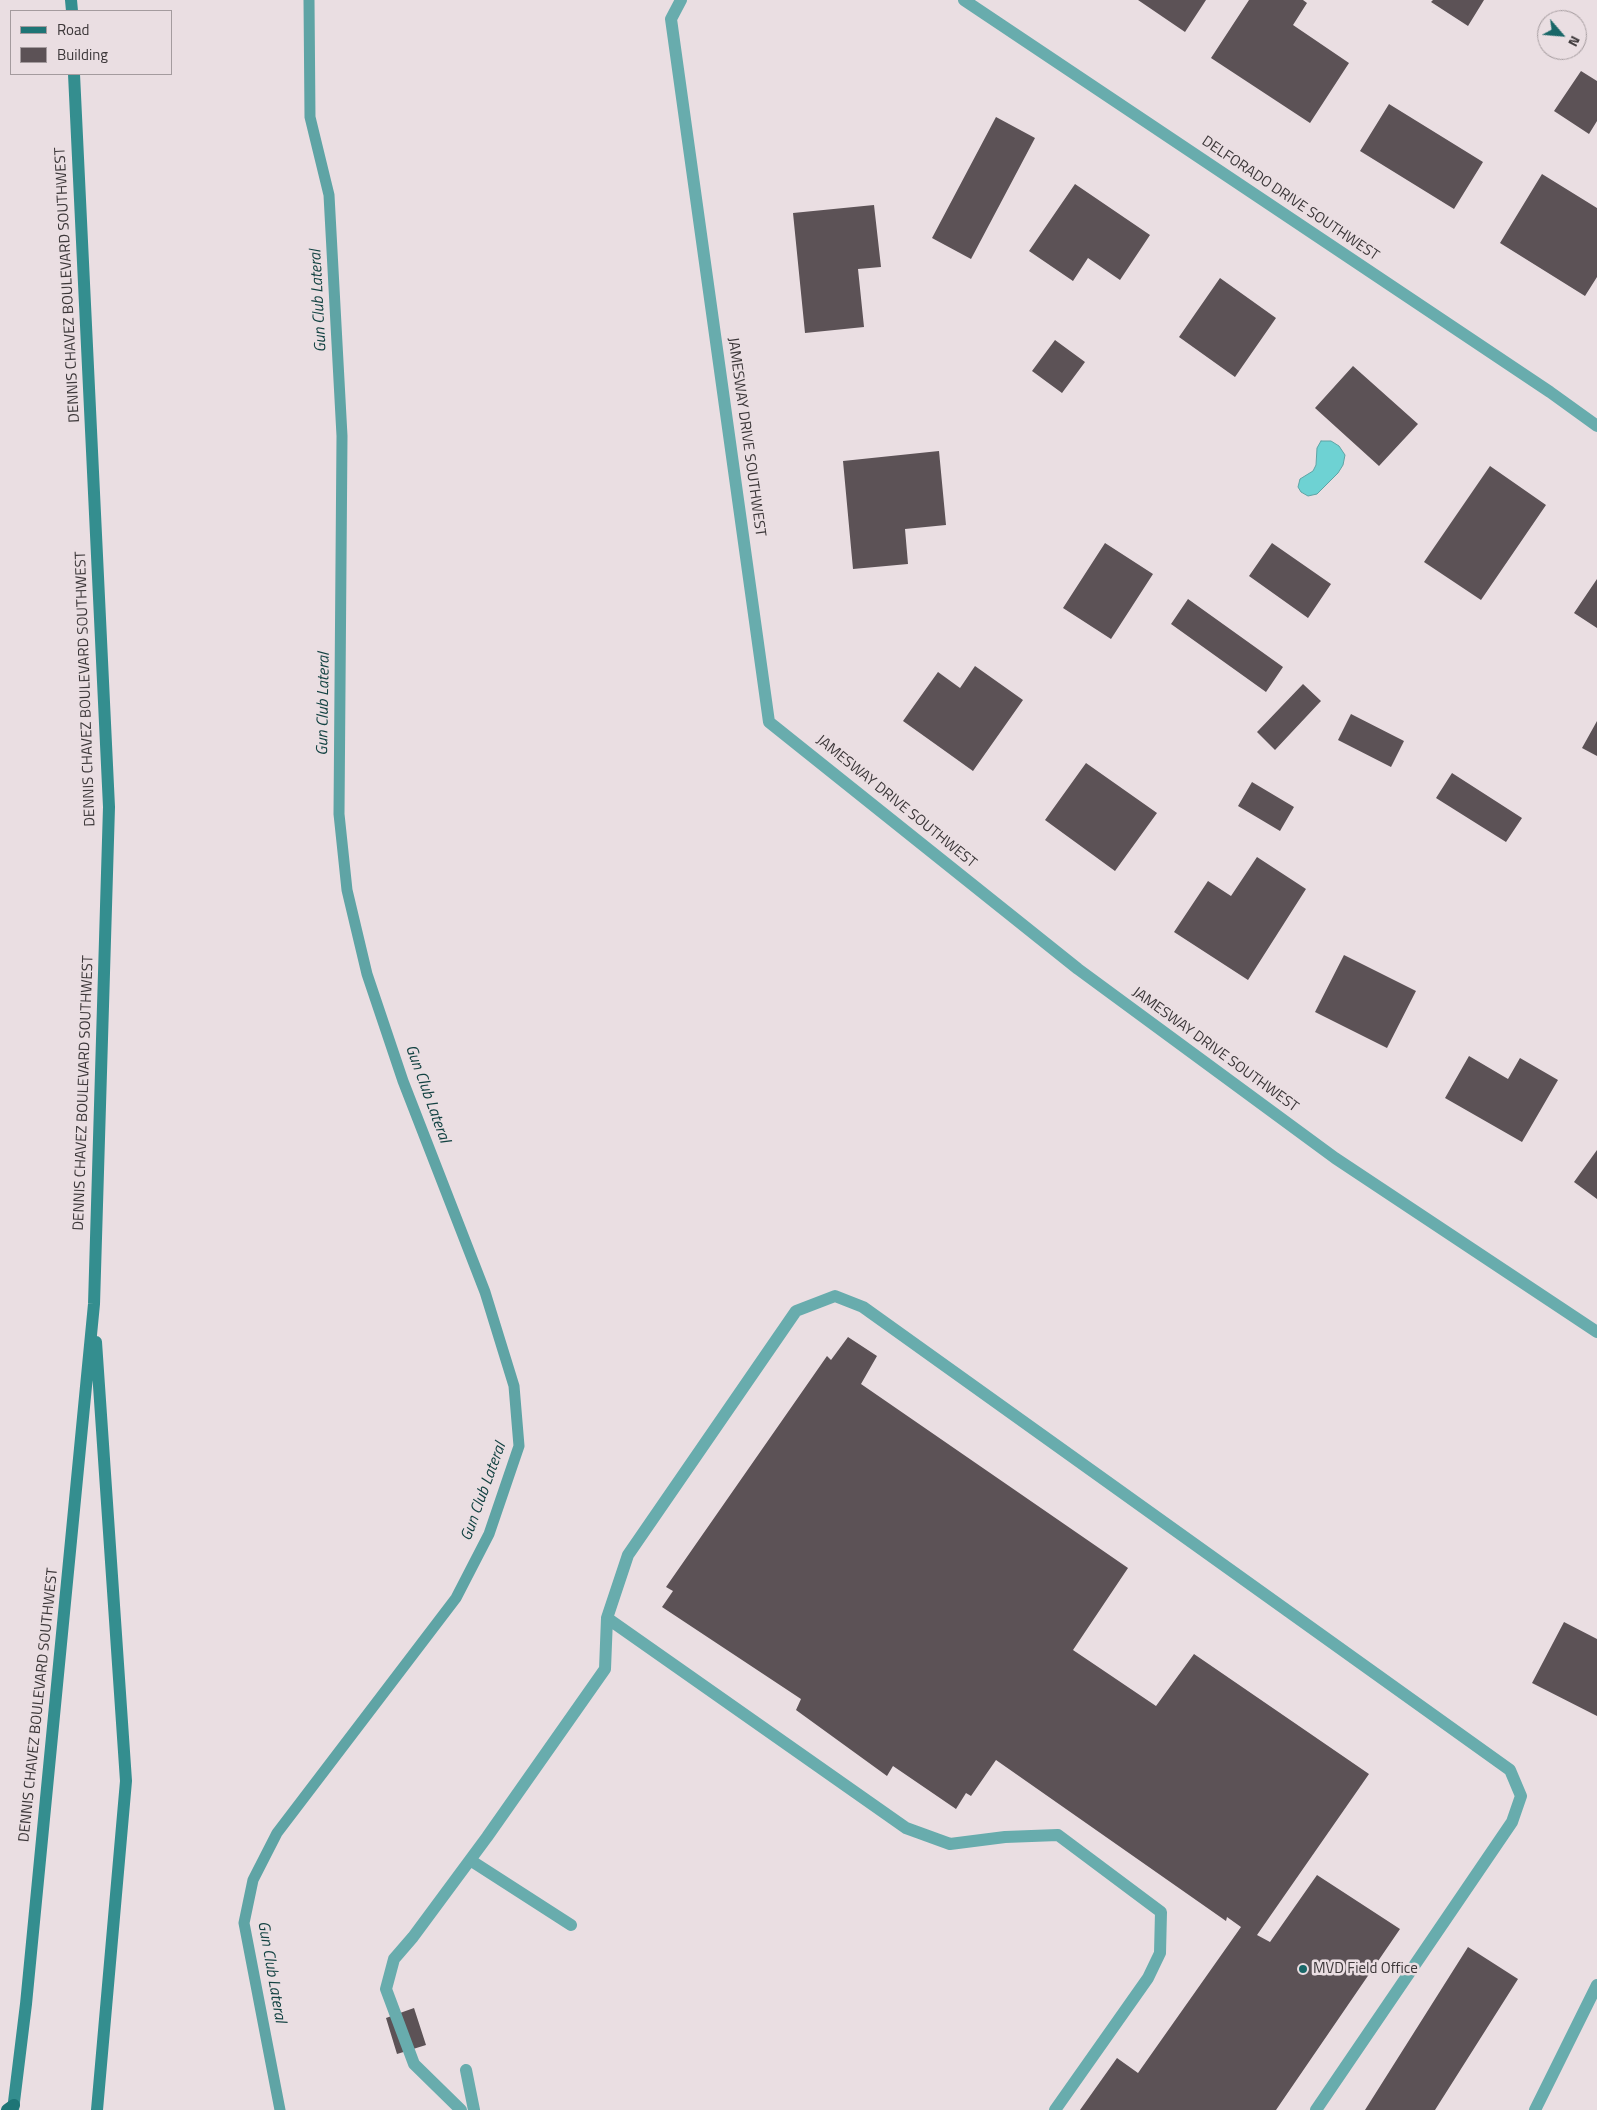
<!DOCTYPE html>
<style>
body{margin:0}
#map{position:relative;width:1597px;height:2110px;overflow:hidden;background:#eadee2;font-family:"Titillium Web",sans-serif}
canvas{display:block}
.legend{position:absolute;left:10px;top:10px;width:162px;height:65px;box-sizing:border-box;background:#eadee2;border:1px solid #a49b9e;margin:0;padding:6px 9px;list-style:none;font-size:15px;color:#3c3739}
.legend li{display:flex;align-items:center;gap:10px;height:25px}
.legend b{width:25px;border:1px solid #a49b9e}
.north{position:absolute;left:1537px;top:10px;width:50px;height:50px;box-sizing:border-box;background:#eadee2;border:1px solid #a49b9e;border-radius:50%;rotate:117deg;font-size:14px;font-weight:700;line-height:20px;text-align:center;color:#3c3739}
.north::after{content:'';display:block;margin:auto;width:18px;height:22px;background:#196768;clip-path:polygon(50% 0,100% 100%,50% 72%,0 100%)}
</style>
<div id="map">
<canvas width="1597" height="2110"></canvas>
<ul class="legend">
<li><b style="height:6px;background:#1e7576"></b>Road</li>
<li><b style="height:14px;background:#5c5256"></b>Building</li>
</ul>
<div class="north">N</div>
</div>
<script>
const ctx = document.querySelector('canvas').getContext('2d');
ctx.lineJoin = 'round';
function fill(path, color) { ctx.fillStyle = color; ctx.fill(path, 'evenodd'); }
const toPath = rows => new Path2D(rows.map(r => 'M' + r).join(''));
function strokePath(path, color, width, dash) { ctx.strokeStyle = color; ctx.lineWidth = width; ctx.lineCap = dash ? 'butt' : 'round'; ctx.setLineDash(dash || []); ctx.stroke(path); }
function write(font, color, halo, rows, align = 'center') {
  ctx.font = font + ' "Titillium Web",sans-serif'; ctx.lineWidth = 5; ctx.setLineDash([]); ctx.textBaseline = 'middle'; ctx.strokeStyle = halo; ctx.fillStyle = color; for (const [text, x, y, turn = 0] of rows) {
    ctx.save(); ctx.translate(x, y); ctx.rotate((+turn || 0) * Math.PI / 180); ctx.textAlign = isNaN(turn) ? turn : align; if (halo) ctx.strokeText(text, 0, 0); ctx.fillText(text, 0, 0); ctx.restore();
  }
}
const water = toPath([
 [1321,441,1331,441,1339,446,1345,455,1343,465,1338,473,1317,494,1308,496,1301,492,1298,487,1300,479,1313,471,1316,465,1317,448,1321,441]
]);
const stream = toPath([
 [280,2110,244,1923,253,1880,277,1833,456,1598,489,1534,519,1446,514,1386,485,1292,403,1081,367,974,347,890,339,814,342,436,329,195,310,117,309,0]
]);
const building = toPath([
 [1138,0,1206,0,1185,32],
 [1249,0,1303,0,1307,3,1293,25,1349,63,1310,123,1211,58],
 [1433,0,1484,0,1468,26,1431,2],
 [1581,71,1597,81,1597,121,1589,134,1554,111],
 [1389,104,1483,162,1454,209,1360,151],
 [996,117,1035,138,971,259,932,238],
 [1542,174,1597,208,1597,277,1585,296,1500,243],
 [1075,184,1150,235,1120,280,1088,258,1073,281,1029,251],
 [874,205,881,267,858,269,864,327,805,333,793,213],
 [1220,278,1276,318,1235,377,1179,337],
 [1055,340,1085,362,1062,393,1032,371],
 [1353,366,1418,424,1379,466,1315,408],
 [939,451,946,525,905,529,908,564,853,569,843,461],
 [1490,466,1546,505,1481,600,1424,562],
 [1105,543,1153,574,1111,639,1063,608],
 [1272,543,1331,584,1308,618,1249,576],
 [1597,579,1597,628,1574,613],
 [1188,599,1283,667,1266,692,1171,624],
 [975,666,1023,700,973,771,903,721,938,672,960,688],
 [1303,684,1321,701,1275,750,1257,732],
 [1351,714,1404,741,1391,767,1338,740],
 [1597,721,1597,756,1582,748],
 [1086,763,1157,813,1115,871,1045,820],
 [1452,773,1522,818,1506,842,1436,798],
 [1252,782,1294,807,1280,831,1238,806],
 [1257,857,1306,889,1248,980,1174,932,1208,881,1231,896],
 [1344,955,1416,991,1387,1048,1315,1012],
 [1469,1056,1508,1079,1520,1058,1558,1080,1522,1142,1445,1098],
 [1597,1150,1597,1199,1574,1182],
 [848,1337,877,1356,861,1384,1128,1568,1073,1650,1156,1706,1194,1654,1369,1774,1257,1935,1270,1942,1317,1875,1400,1929,1276,2110,1080,2110,1117,2058,1138,2073,1241,1927,1227,1917,1226,1921,996,1760,971,1796,966,1793,956,1809,893,1766,887,1776,796,1710,801,1699,662,1607,673,1591,666,1587,827,1356,831,1360],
 [1564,1622,1597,1639,1597,1716,1532,1683],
 [1468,1947,1518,1979,1435,2110,1365,2110],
 [414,2008,426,2045,397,2054,386,2018]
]);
const lane = toPath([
 [607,1618,906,1828,950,1844,1005,1837,1058,1835,1161,1912,1160,1953,1148,1978,1055,2110],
 [470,1860,571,1925],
 [466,2070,474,2110],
 [461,2110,414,2064,386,1989,394,1959,413,1937,487,1837,605,1669,607,1618,628,1555,796,1311,835,1296,863,1307,1510,1770,1521,1796,1512,1822,1316,2110]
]);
const street = toPath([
 [681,0,671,19,769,722,1078,969,1335,1158,1597,1332],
 [964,0,1550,392,1597,426],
 [1535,2110,1597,1985]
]);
const secondary = toPath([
 [71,0,72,11],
 [96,1342,126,1781,97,2110],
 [13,2110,26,2004,94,1304,109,807,74,74]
]);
const primary = toPath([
 [7,2110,14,2105]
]);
const markers = [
 [1303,1969,5,"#196768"]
];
const streetNames = [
 ["DELFORADO DRIVE SOUTHWEST",1290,199,34],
 ["DENNIS CHAVEZ BOULEVARD SOUTHWEST",68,285,-93],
 ["JAMESWAY DRIVE SOUTHWEST",746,437,82],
 ["DENNIS CHAVEZ BOULEVARD SOUTHWEST",86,689,-92],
 ["JAMESWAY DRIVE SOUTHWEST",896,802,39],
 ["JAMESWAY DRIVE SOUTHWEST",1215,1050,36],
 ["DENNIS CHAVEZ BOULEVARD SOUTHWEST",84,1093,-88],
 ["DENNIS CHAVEZ BOULEVARD SOUTHWEST",39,1705,-84]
];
const poiNames = [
 ["MVD Field Office",1313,1969]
];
const waterNames = [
 ["Gun Club Lateral",319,301,-93],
 ["Gun Club Lateral",324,704,-89],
 ["Gun Club Lateral",427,1094,70],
 ["Gun Club Lateral",484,1492,-70],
 ["Gun Club Lateral",271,1972,80]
];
fill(water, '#6ed2d3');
strokePath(water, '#5fa4a5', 1);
strokePath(stream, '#5fa4a5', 11);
fill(building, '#5c5256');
strokePath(lane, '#68acad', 12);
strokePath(street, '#68acad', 12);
strokePath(secondary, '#348e8f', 12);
strokePath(primary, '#1e7576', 12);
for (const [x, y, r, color] of markers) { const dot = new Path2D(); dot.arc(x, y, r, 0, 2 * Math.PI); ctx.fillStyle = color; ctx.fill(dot); strokePath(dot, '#eadee2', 2); }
write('15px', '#3c3739', '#eadee2', streetNames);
write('15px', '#3c3739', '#eadee2', poiNames, 'left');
write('italic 16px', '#134242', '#eadee2', waterNames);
</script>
